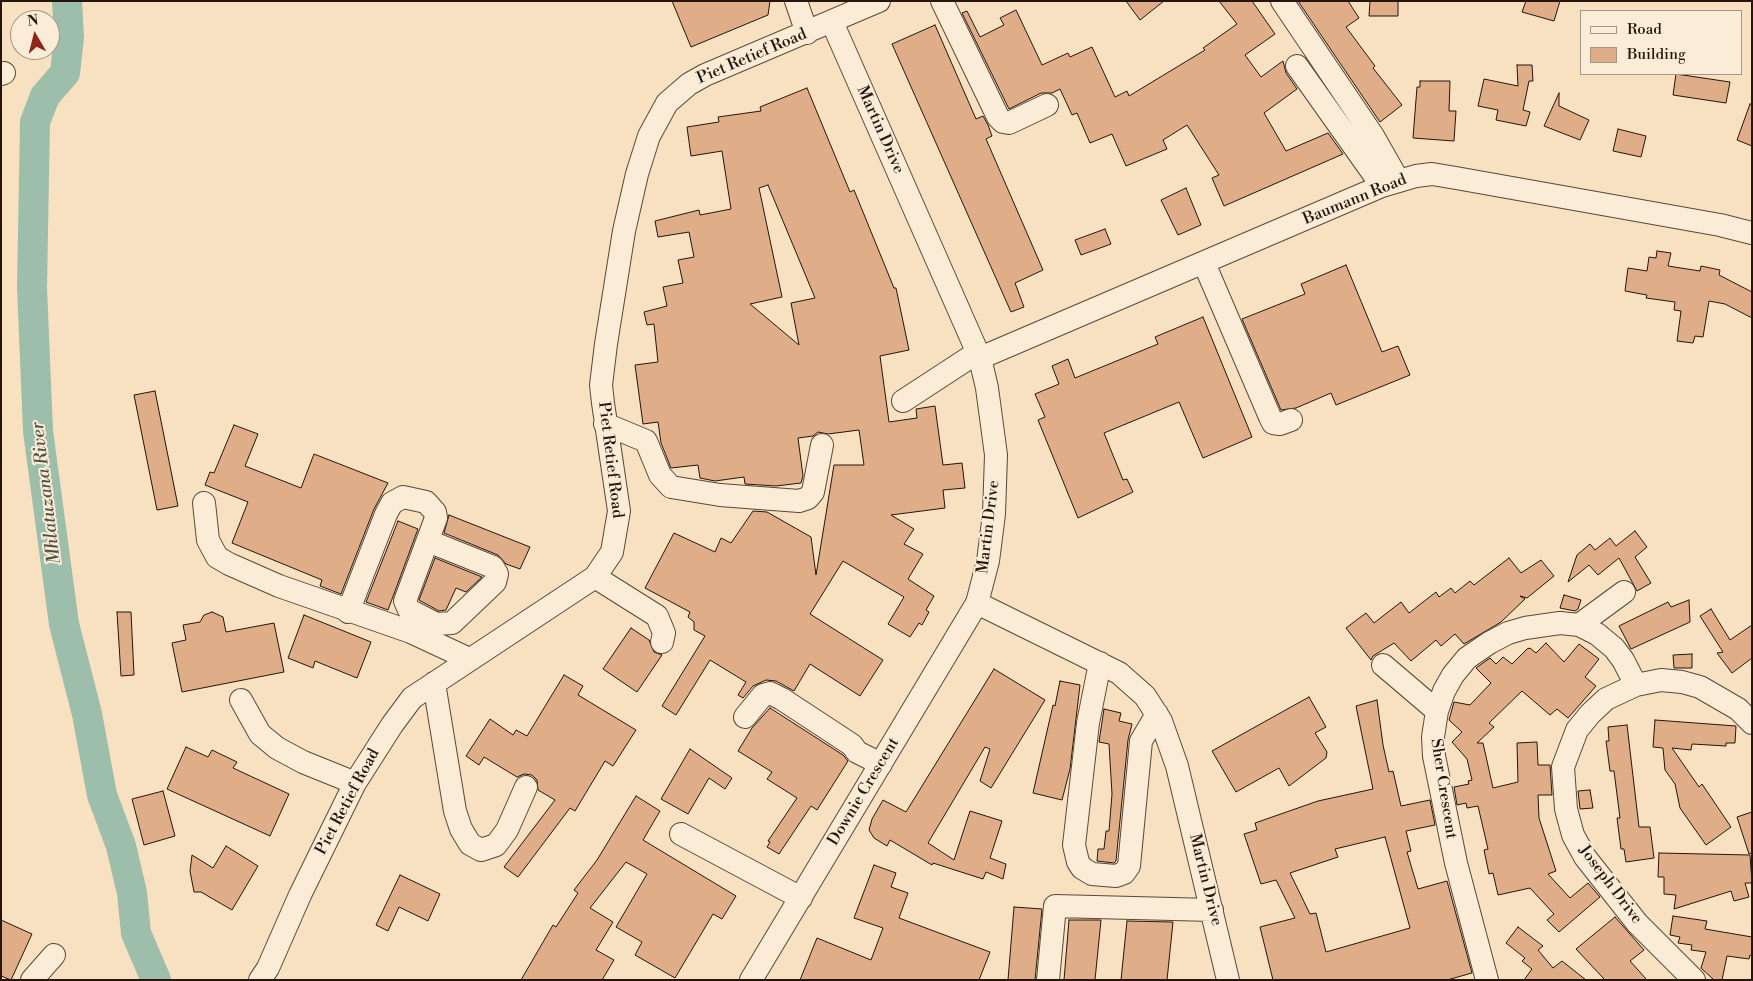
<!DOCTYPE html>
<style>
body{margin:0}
#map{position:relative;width:1753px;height:981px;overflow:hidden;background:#f7e1c0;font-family:"Libre Bodoni",serif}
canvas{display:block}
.frame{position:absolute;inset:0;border:2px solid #25150c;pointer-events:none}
.legend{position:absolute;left:1580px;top:10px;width:162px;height:65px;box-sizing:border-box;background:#faecd6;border:1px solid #a59685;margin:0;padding:6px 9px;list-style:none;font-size:15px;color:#25150c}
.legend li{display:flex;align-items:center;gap:10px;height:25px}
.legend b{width:25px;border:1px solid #a59685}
.north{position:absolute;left:10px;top:10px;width:50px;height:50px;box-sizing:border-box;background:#faecd6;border:1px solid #a59685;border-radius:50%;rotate:352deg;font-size:14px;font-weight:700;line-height:20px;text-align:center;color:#25150c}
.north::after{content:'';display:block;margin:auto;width:18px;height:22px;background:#8f2418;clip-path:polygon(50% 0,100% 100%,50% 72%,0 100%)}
</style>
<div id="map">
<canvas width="1753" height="981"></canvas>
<div class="frame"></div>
<ul class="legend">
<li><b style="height:6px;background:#faecd6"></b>Road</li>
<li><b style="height:14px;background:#dfae88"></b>Building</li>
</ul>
<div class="north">N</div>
</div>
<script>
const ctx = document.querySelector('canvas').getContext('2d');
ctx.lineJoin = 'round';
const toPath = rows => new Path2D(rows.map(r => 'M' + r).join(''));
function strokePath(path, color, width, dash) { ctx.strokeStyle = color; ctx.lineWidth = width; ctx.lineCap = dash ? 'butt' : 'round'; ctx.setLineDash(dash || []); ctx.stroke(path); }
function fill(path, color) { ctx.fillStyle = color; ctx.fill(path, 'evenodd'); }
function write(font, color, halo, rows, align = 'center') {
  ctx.font = font + ' "Libre Bodoni",serif'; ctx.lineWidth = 4; ctx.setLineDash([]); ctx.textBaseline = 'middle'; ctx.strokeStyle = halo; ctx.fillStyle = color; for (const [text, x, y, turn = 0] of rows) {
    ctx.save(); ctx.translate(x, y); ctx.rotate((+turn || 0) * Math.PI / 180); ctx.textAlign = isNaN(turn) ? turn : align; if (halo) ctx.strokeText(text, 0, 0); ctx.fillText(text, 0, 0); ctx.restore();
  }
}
const river = toPath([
 [67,1,69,37,65,73,45,96,35,122,32,287,38,431,64,624,87,714,102,795,121,846,132,893,136,933,156,980]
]);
const building = toPath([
 [672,1,770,1,768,15,691,47,672,1],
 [1126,1,1164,1,1140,20,1126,1],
 [1219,1,1252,1,1275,34,1245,55,1261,77,1283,61,1286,73,1297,89,1264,113,1286,151,1328,133,1343,154,1224,206,1212,178,1219,175,1187,125,1163,140,1167,149,1126,166,1112,134,1090,143,1077,113,1072,115,1060,89,1052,93,1041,93,1009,109,962,13,967,11,980,37,1004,25,1000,18,1016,10,1042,65,1068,53,1070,57,1092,47,1115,97,1127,91,1129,96,1205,50,1203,48,1237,24,1219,1],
 [1298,1,1348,1,1359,18,1346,27,1375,66,1373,68,1402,105,1380,122,1298,1],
 [1370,1,1398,1,1398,16,1369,16,1370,1],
 [1526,1,1560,1,1554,21,1522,12,1526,1],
 [935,25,976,119,983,116,988,125,992,136,986,139,1043,270,1015,283,1024,307,1011,312,892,44,935,25],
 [1517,65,1532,65,1533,81,1529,81,1523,110,1530,112,1526,126,1496,120,1498,110,1478,106,1484,79,1518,86,1517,65],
 [1676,74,1730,82,1726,103,1673,95,1676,74],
 [1420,81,1450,81,1449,111,1456,111,1454,141,1413,138,1417,87,1420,87,1420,81],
 [807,88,850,192,854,190,894,288,896,288,909,350,880,356,889,422,917,418,916,409,935,406,943,465,962,463,965,488,943,490,945,508,891,515,914,529,904,544,923,554,908,579,934,596,926,610,929,612,922,625,919,623,910,637,888,624,904,597,843,561,810,614,883,660,860,696,810,664,794,691,776,681,766,680,753,686,743,698,738,695,746,682,710,660,676,715,662,706,705,636,694,630,694,622,688,617,690,612,645,588,674,533,715,552,721,538,731,543,753,511,767,512,811,537,816,575,834,465,864,465,859,430,828,434,818,432,813,436,798,438,803,476,801,483,776,486,745,484,744,477,715,481,700,478,698,465,671,468,661,443,658,422,643,424,635,365,658,362,654,324,647,325,644,312,667,306,663,287,683,283,678,260,694,257,689,232,658,237,655,221,699,210,700,215,731,209,722,151,691,156,687,127,719,122,718,117,761,111,760,107,807,88],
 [768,185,815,298,791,303,799,345,750,304,782,297,759,188,768,185],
 [1559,93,1559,106,1589,120,1580,140,1544,126,1559,93],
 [1750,104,1752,104,1752,146,1737,140,1750,104],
 [1618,129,1646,136,1641,157,1613,151,1618,129],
 [1186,188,1201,225,1178,235,1161,200,1186,188],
 [1105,229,1111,244,1081,255,1075,240,1105,229],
 [1657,251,1671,253,1668,266,1700,271,1701,266,1720,270,1719,275,1752,292,1752,318,1725,304,1709,301,1703,337,1695,336,1693,343,1677,341,1681,311,1674,310,1675,302,1646,298,1647,295,1625,291,1628,268,1647,271,1649,257,1656,258,1657,251],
 [1346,265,1382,352,1398,346,1410,375,1336,405,1331,393,1296,408,1281,410,1242,319,1305,294,1301,284,1346,265],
 [1203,317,1252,437,1203,458,1179,402,1104,433,1123,480,1127,479,1133,492,1078,518,1038,420,1045,417,1035,394,1059,384,1052,366,1068,359,1075,378,1158,344,1155,337,1203,317],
 [155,391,178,506,157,510,134,395,155,391],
 [234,425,258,434,245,466,301,488,314,454,388,483,374,509,341,594,320,586,322,580,232,543,248,502,205,485,210,472,214,473,234,425],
 [449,515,530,547,520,569,506,564,498,555,444,533,449,515],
 [398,521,418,529,388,610,366,602,398,521],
 [1635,531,1647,547,1635,557,1651,583,1637,591,1619,558,1598,575,1589,565,1568,582,1577,555,1590,544,1595,550,1610,538,1616,546,1635,531],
 [435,558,482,577,466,592,456,588,446,610,439,611,419,600,435,558],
 [1509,558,1521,573,1541,560,1554,576,1527,598,1520,596,1525,599,1501,622,1464,644,1455,634,1441,646,1436,640,1411,661,1394,643,1373,656,1371,660,1346,628,1366,613,1374,623,1401,602,1409,613,1436,592,1439,597,1451,588,1455,593,1470,581,1474,585,1509,558],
 [1564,595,1581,600,1578,609,1575,611,1560,608,1564,595],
 [1689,600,1690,622,1631,649,1619,626,1668,602,1671,607,1689,600],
 [1711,609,1730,640,1752,625,1752,658,1732,673,1717,653,1723,652,1700,616,1711,609],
 [117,612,131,612,134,675,121,676,117,612],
 [212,612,223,617,226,632,274,623,284,672,182,692,172,643,186,640,183,625,200,622,204,615,212,612],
 [304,615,371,642,357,678,315,661,313,668,288,658,304,615],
 [631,628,649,640,654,652,662,655,637,692,603,669,631,628],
 [1546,643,1564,662,1579,644,1599,659,1585,677,1596,686,1568,718,1557,709,1550,715,1522,691,1489,723,1494,727,1477,743,1483,743,1493,788,1518,782,1517,743,1537,742,1538,765,1550,765,1552,795,1538,795,1539,818,1556,871,1548,874,1570,898,1588,883,1600,897,1559,932,1547,920,1554,914,1530,888,1498,895,1493,873,1489,874,1484,850,1488,849,1478,806,1467,808,1466,803,1457,805,1454,787,1469,784,1468,781,1472,780,1467,759,1452,742,1462,732,1449,720,1454,702,1470,705,1491,683,1476,668,1490,658,1496,664,1503,657,1512,664,1527,649,1530,648,1536,653,1546,643],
 [1692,654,1692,668,1674,668,1673,655,1692,654],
 [994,669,1045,700,991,788,980,781,990,749,985,747,928,843,954,860,970,811,1002,821,990,858,1006,864,1003,879,986,872,983,879,933,863,932,865,890,840,887,846,874,838,869,830,872,819,883,800,906,812,994,669],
 [564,675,583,686,578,695,636,730,613,766,605,761,575,811,570,808,518,877,504,867,555,800,538,790,537,780,532,775,524,774,517,777,484,757,479,765,466,756,490,719,513,735,516,730,527,736,564,675],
 [1060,681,1080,685,1070,769,1062,800,1033,793,1053,705,1055,706,1060,681],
 [1309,697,1326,727,1315,733,1327,752,1326,758,1289,786,1279,768,1236,792,1212,751,1309,697],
 [1377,700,1383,745,1389,772,1393,771,1401,806,1430,800,1435,825,1406,831,1411,851,1407,852,1418,889,1447,881,1472,973,1447,980,1273,980,1260,927,1295,918,1276,880,1261,884,1244,834,1257,830,1255,823,1318,801,1373,789,1356,706,1377,700],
 [1385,837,1410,928,1326,952,1316,913,1310,914,1290,873,1338,857,1335,849,1385,837],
 [770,708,843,755,848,761,817,810,811,806,779,854,767,847,770,842,768,841,797,798,767,779,772,772,738,751,752,728,770,708],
 [1104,709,1121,713,1119,721,1132,724,1128,740,1116,861,1114,863,1097,861,1098,849,1104,849,1106,831,1109,831,1112,794,1109,744,1099,742,1104,709],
 [1655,720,1736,726,1735,743,1726,743,1726,746,1692,744,1691,750,1672,748,1699,787,1702,784,1731,827,1706,845,1680,808,1675,784,1665,770,1663,748,1653,747,1655,720],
 [1627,725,1639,827,1650,827,1654,858,1626,862,1624,849,1621,849,1617,818,1620,818,1614,771,1610,771,1606,741,1609,741,1608,727,1627,725],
 [186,747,208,757,212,750,237,762,233,768,289,794,270,836,167,789,186,747],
 [690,749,732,778,725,789,709,778,688,814,661,799,690,749],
 [1590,790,1593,808,1580,809,1578,791,1590,790],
 [163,791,175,836,144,845,132,799,163,791],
 [636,796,660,811,643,840,736,896,722,919,713,914,675,978,635,955,642,942,616,927,647,874,626,862,590,908,613,922,596,950,614,960,602,980,521,980,553,925,556,927,578,893,574,890,597,860,636,796],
 [1752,812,1752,853,1749,854,1737,817,1752,812],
 [226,846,258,866,232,910,201,892,194,892,190,871,192,855,213,868,226,846],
 [1659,853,1750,855,1752,883,1745,883,1749,897,1734,901,1731,891,1674,909,1676,895,1664,894,1664,877,1658,877,1659,853],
 [874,865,896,873,891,887,908,893,899,918,990,952,979,980,800,980,817,938,871,960,883,928,854,918,874,865],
 [400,875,440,894,428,921,399,907,388,931,376,925,400,875],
 [1014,907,1042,909,1035,980,1008,980,1014,907],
 [1673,916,1707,921,1705,929,1752,937,1752,956,1750,955,1749,959,1727,956,1722,980,1714,980,1701,968,1706,952,1691,950,1692,945,1678,943,1680,937,1670,935,1673,916],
 [1615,917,1644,950,1630,961,1647,980,1605,980,1576,949,1615,917],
 [1,920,32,934,11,980,1,976,1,920],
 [1069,920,1101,920,1095,980,1064,980,1069,920],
 [1127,921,1173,922,1167,980,1121,980,1127,921],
 [1518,927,1543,946,1538,950,1553,968,1562,961,1586,980,1524,980,1532,969,1522,961,1525,958,1506,943,1518,927]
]);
const minor = toPath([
 [796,1,807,33],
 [942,1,998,117,1003,122,1009,123,1047,105],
 [1282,1,1373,136,1398,180],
 [1297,66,1382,186],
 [1,74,4,73],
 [1204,263,1270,417,1273,423,1280,424,1291,420],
 [980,358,1382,186,1416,176,1432,174,1456,178,1720,225,1752,233],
 [903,401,978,352],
 [605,424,646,441,660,475,671,487,720,495,799,501,808,498,813,492,822,445],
 [204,503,208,540,217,557,229,564,279,586,411,632,469,659],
 [595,577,657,616,664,633,662,642],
 [977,603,1119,673,1145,696,1161,721,1177,766,1228,980],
 [348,612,386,514,392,503,403,497,426,502,435,512,436,518,408,593,405,601,409,610,436,624,452,623,495,582,497,574,493,567,428,541],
 [1579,625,1624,592],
 [1100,663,1088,723,1074,845,1078,862,1082,868,1092,874,1116,876,1124,873,1129,866,1141,741,1157,714],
 [1383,665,1437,711],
 [434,683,455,811,461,829,470,844,481,850,496,845,507,830,526,787],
 [241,700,260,734,277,748,303,762,355,783],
 [745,717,763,695,770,693,782,699,852,745,857,752,881,764],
 [681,834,801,898],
 [32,980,54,955],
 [260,980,268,968,300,895,355,783,392,725,412,698,595,577,612,552,619,511,603,403,601,385,606,344,624,231,637,174,649,136,667,103,689,84,705,75,879,1],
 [751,980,977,603,988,561,994,514,996,455,987,388,980,358,832,22],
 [1048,980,1055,906,1212,910],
 [1487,980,1456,863,1434,756,1433,737,1437,711,1444,691,1453,675,1467,658,1489,643,1508,633,1525,628,1560,623,1579,625,1597,634,1614,648,1623,660,1636,685],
 [1694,980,1637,923,1585,857,1573,835,1566,809,1563,767,1577,730,1590,714,1606,699,1636,685,1661,680,1682,682,1700,687,1738,709,1752,723]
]);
const streetNames = [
 ["Piet Retief Road",752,57,-23],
 ["Martin Drive",880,130,66],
 ["Baumann Road",1355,200,-22],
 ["Piet Retief Road",610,460,83],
 ["Martin Drive",989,527,-83],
 ["Sher Crescent",1443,789,81],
 ["Downie Crescent",864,792,-59],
 ["Piet Retief Road",348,802,-62],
 ["Martin Drive",1205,880,76],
 ["Joseph Drive",1610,885,53]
];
const waterNames = [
 ["Mhlatuzana River",47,493,-97]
];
strokePath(river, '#9ebeac', 30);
fill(building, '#dfae88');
strokePath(building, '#25150c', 1);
strokePath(minor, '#5a4839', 24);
strokePath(minor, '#faecd6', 22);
write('16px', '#25150c', '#faecd6', streetNames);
write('italic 18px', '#4f5044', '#faecd6', waterNames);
</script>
